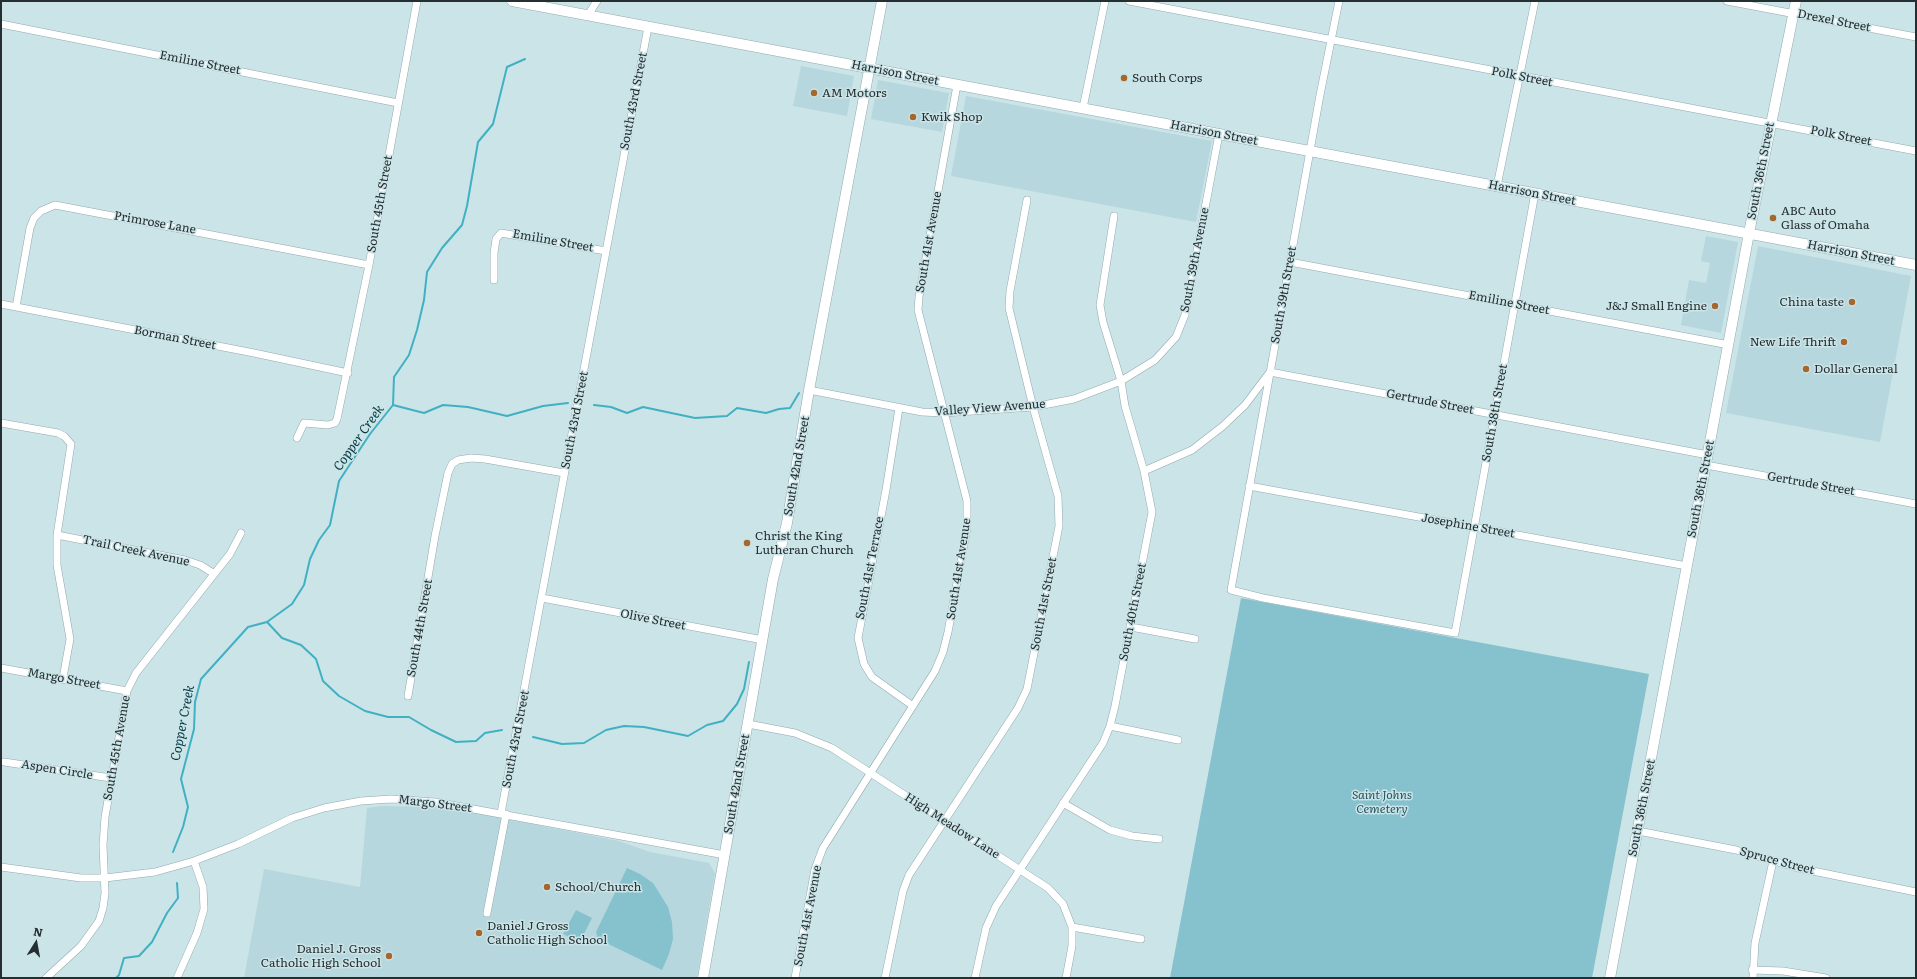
<!DOCTYPE html>
<style>
body{margin:0}
#map{position:relative;width:1917px;height:979px;overflow:hidden;background:#cbe4e8;font-family:Literata,serif}
canvas{display:block}
.frame{position:absolute;inset:0;border:2px solid #252e30;pointer-events:none}
.north{position:absolute;left:16px;top:923px;width:40px;height:40px;-webkit-text-stroke:3px #cbe4e8;paint-order:stroke;rotate:11deg;font-size:11px;font-weight:700;line-height:16px;text-align:center;color:#252e30}
.north::after{content:'';display:block;margin:auto;width:14px;height:18px;background:#252e30;clip-path:polygon(50% 0,100% 100%,50% 72%,0 100%)}
</style>
<div id="map">
<canvas width="1917" height="979"></canvas>
<div class="frame"></div>
<div class="north">N</div>
</div>
<script>
const ctx = document.querySelector('canvas').getContext('2d');
ctx.lineJoin = 'round';
function fill(path, color) { ctx.fillStyle = color; ctx.fill(path, 'evenodd'); }
const toPath = rows => new Path2D(rows.map(r => 'M' + r).join(''));
function strokePath(path, color, width, dash) { ctx.strokeStyle = color; ctx.lineWidth = width; ctx.lineCap = dash ? 'butt' : 'round'; ctx.setLineDash(dash || []); ctx.stroke(path); }
function write(font, color, halo, rows, align = 'center') {
  ctx.font = font + ' Literata,serif'; ctx.lineWidth = 3; ctx.setLineDash([]); ctx.textBaseline = 'middle'; ctx.strokeStyle = halo; ctx.fillStyle = color; for (const [text, x, y, turn = 0] of rows) {
    ctx.save(); ctx.translate(x, y); ctx.rotate((+turn || 0) * Math.PI / 180); ctx.textAlign = isNaN(turn) ? turn : align; if (halo) ctx.strokeText(text, 0, 0); ctx.fillText(text, 0, 0); ctx.restore();
  }
}
const built = toPath([
 [801,66,854,76,847,116,793,106],
 [878,80,949,93,942,132,871,119],
 [966,96,1212,141,1196,222,951,176],
 [1706,236,1738,242,1721,333,1681,325,1689,280,1706,283,1710,263,1701,261],
 [1758,246,1911,276,1880,442,1726,413],
 [381,806,434,807,461,810,619,841,650,852,709,863,715,873,697,978,244,978,264,869,360,887,367,808]
]);
const green = toPath([
 [1241,598,1649,674,1592,978,1170,978],
 [627,868,640,874,653,883,668,907,672,922,673,939,669,954,662,970,598,939,596,932],
 [576,910,592,918,580,942,563,934]
]);
const stream = toPath([
 [393,405,424,413,443,405,468,407,507,416,543,406,568,403],
 [594,405,611,407,627,413,643,407,695,418,727,416,737,408,766,413,779,409,790,408,799,393],
 [267,622,282,638,301,645,316,659,323,681,339,696,365,711,388,717,409,717,431,730,456,742,476,741,485,733,502,730],
 [533,737,562,744,584,743,606,730,624,726,644,727,688,736,707,725,723,721,737,704,744,689,749,662],
 [173,852,183,827,188,807,181,779,194,729,195,702,201,679,248,627,267,622,292,604,304,585,310,559,319,540,330,525,339,481,370,434,393,405,394,377,409,355,417,330,424,300,427,272,442,248,462,225,467,206,478,142,493,124,507,67,525,59],
 [116,978,119,975,124,958,139,956,152,942,167,913,178,898,177,883]
]);
const street = toPath([
 [1129,1,1916,151],
 [1339,1,1320,95,1231,590,1263,598,1455,633,1535,193],
 [1727,1,1916,37],
 [588,15,597,1],
 [1,24,398,103],
 [1083,108,1105,1],
 [1497,186,1535,1],
 [1290,262,1729,345],
 [494,280,494,253,496,239,501,233,606,251],
 [1,304,254,353,348,373],
 [16,307,30,228,34,218,41,211,55,205,369,265],
 [809,390,922,412,943,413,1033,407,1074,399,1121,381,1155,360,1176,337,1185,315,1219,134],
 [899,408,886,490,858,638,864,664,872,677,913,706],
 [1,423,58,433,64,436,71,444,57,535,57,565,70,639,63,678],
 [297,438,304,423,328,425,335,423,337,419,369,265,417,1],
 [1706,465,1916,504],
 [1144,471,1192,450,1223,426,1245,405,1270,372,1708,455],
 [1249,486,1687,566],
 [57,535,185,560,200,565,213,573],
 [542,598,763,640],
 [1131,627,1195,639],
 [1,668,127,691],
 [408,696,435,536,448,473,452,464,458,460,471,458,485,459,564,473],
 [748,724,795,733,832,748,1048,888,1063,904,1072,927,1072,946,1066,978],
 [1110,726,1178,740],
 [4,762,111,778],
 [1063,803,1110,830,1132,836,1159,839],
 [501,813,648,27],
 [1638,831,1736,850,1798,868,1916,892],
 [1,867,81,878,105,878,155,872,194,861,238,844,292,818,324,808,361,801,391,799,435,802,725,855],
 [487,913,506,814],
 [1072,927,1141,939],
 [1752,970,1783,971,1826,978],
 [46,978,81,946,99,921,103,908,105,893,103,845,105,817,127,691,136,673,230,554,241,533],
 [177,978,197,933,204,909,203,887,194,861],
 [795,978,815,869,823,848,935,671,943,652,948,632,967,528,967,501,918,310,919,297,957,85],
 [885,978,903,891,909,875,1018,708,1027,689,1059,526,1058,496,1033,407,1009,308,1010,291,1027,200],
 [975,978,986,928,996,906,1103,743,1110,726,1115,706,1152,512,1144,471,1125,406,1121,381,1103,322,1100,305,1114,216],
 [1753,978,1755,943,1773,861]
]);
const secondary = toPath([
 [512,1,1916,265],
 [703,978,773,579,787,523,809,390,882,1],
 [1610,978,1749,233,1796,1]
]);
const markers = [
 [1124,78,4,"#a5672d"],
 [814,93,4,"#a5672d"],
 [913,117,4,"#a5672d"],
 [1773,218,4,"#a5672d"],
 [1852,302,4,"#a5672d"],
 [1715,306,4,"#a5672d"],
 [1844,342,4,"#a5672d"],
 [1806,369,4,"#a5672d"],
 [747,543,4,"#a5672d"],
 [547,887,4,"#a5672d"],
 [479,933,4,"#a5672d"],
 [389,956,4,"#a5672d"]
];
const streetNames = [
 ["Drexel Street",1834,21,11],
 ["Emiline Street",200,63,11],
 ["Harrison Street",895,73,11],
 ["Polk Street",1522,77,11],
 ["South 43rd Street",634,101,-79],
 ["Harrison Street",1214,133,11],
 ["Polk Street",1841,136,11],
 ["South 36th Street",1761,171,-79],
 ["Harrison Street",1532,193,11],
 ["South 45th Street",380,204,-80],
 ["Primrose Lane",155,223,10],
 ["Emiline Street",553,241,10],
 ["South 41st Avenue",929,242,-80],
 ["Harrison Street",1851,253,11],
 ["South 39th Avenue",1195,260,-79],
 ["South 39th Street",1284,295,-80],
 ["Emiline Street",1509,303,11],
 ["Borman Street",175,338,11],
 ["Gertrude Street",1430,402,11],
 ["Valley View Avenue",990,408,-4],
 ["South 38th Street",1495,413,-80],
 ["South 43rd Street",575,420,-79],
 ["South 42nd Street",797,466,-80],
 ["Gertrude Street",1811,484,10],
 ["South 36th Street",1701,489,-79],
 ["Josephine Street",1468,526,10],
 ["Trail Creek Avenue",136,551,12],
 ["South 41st Terrace",870,568,-79],
 ["South 41st Avenue",959,569,-81],
 ["South 41st Street",1044,604,-79],
 ["South 40th Street",1133,612,-79],
 ["Olive Street",653,620,11],
 ["South 44th Street",420,628,-80],
 ["Margo Street",64,679,10],
 ["South 43rd Street",516,739,-79],
 ["South 45th Avenue",117,748,-80],
 ["Aspen Circle",57,770,9],
 ["South 42nd Street",737,784,-80],
 ["Margo Street",435,804,7],
 ["South 36th Street",1642,808,-79],
 ["High Meadow Lane",952,826,33],
 ["Spruce Street",1777,861,15],
 ["South 41st Avenue",808,916,-79]
];
const poiNames = [
 ["South Corps",1132,78],
 ["AM Motors",822,93],
 ["Kwik Shop",921,117],
 ["ABC Auto",1781,211],
 ["Glass of Omaha",1781,225],
 ["China taste",1844,302,"right"],
 ["J&J Small Engine",1707,306,"right"],
 ["New Life Thrift",1836,342,"right"],
 ["Dollar General",1814,369],
 ["Christ the King",755,536],
 ["Lutheran Church",755,550],
 ["School/Church",555,887],
 ["Daniel J Gross",487,926],
 ["Catholic High School",487,940],
 ["Daniel J. Gross",381,949,"right"],
 ["Catholic High School",381,963,"right"]
];
const parkNames = [
 ["Saint Johns",1382,795],
 ["Cemetery",1382,809]
];
const waterNames = [
 ["Copper Creek",359,438,-55],
 ["Copper Creek",183,723,-79]
];
fill(built, '#b6d7dd');
fill(green, '#86c2cd');
strokePath(stream, '#40b0c2', 2);
strokePath(street, '#92a9ae', 8);
strokePath(secondary, '#92a9ae', 11);
strokePath(street, '#fff', 7);
strokePath(secondary, '#fff', 10);
for (const [x, y, r, color] of markers) { const dot = new Path2D(); dot.arc(x, y, r, 0, 2 * Math.PI); ctx.fillStyle = color; ctx.fill(dot); strokePath(dot, '#cbe4e8', 1.5); }
write('12px', '#252e30', '#cbe4e8', streetNames);
write('12px', '#252e30', '#cbe4e8', poiNames, 'left');
write('italic 12px', '#26555d', '#cbe4e8', parkNames);
write('italic 13px', '#033941', '#cbe4e8', waterNames);
</script>
